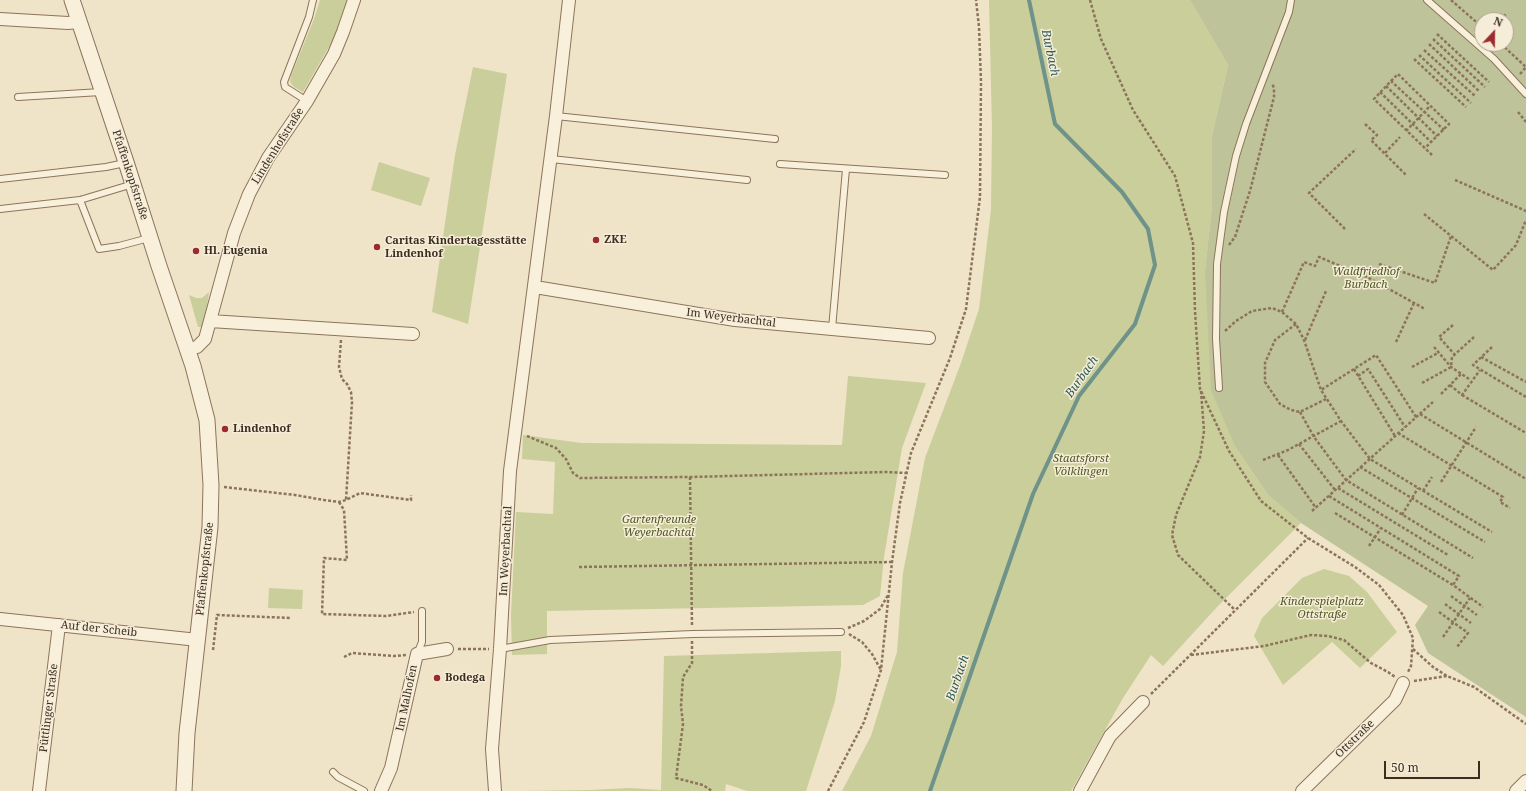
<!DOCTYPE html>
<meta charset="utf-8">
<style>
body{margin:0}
#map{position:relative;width:1526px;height:791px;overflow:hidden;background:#efe3c8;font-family:"Noto Serif",serif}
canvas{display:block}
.north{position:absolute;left:1474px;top:12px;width:40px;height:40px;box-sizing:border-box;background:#f6edd8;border:1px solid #aca08e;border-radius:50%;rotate:22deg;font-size:11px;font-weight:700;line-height:16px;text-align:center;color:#3c2d20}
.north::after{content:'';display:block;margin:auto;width:14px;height:18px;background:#9c2b2f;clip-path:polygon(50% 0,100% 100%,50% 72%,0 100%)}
.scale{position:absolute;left:1384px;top:761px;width:96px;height:18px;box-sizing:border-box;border:2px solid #3c2d20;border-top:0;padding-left:5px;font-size:12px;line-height:14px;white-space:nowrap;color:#3c2d20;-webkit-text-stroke:3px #f6edd8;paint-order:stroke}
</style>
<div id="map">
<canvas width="1526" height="791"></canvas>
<div class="north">N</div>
<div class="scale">50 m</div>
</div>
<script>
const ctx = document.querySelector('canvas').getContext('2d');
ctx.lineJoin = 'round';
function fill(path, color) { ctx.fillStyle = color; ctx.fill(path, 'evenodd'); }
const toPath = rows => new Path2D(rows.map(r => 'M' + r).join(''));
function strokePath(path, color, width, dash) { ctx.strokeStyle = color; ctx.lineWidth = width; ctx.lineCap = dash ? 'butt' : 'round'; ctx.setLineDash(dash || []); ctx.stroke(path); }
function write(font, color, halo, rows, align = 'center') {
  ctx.font = font + ' "Noto Serif",serif'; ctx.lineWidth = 3; ctx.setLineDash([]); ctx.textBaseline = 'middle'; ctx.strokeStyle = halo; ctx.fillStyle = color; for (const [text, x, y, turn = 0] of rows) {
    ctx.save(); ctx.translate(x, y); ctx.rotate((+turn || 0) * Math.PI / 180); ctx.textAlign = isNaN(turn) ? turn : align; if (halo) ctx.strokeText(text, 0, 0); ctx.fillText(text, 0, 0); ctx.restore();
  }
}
const green = toPath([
 [320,0,347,0,333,40,303,92,294,87,290,82,291,76,314,19],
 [989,0,1190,0,1228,65,1212,136,1212,206,1205,270,1236,448,1268,495,1301,523,1217,607,1163,666,1151,655,1123,698,1071,791,842,791,871,736,897,652,903,573,925,458,961,363,979,309,991,210,992,128],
 [473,67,507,74,468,324,432,312,455,155],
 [379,162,430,178,421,206,371,190],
 [209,292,204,327,198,327,189,295,196,298,202,298],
 [848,376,926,383,902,448,884,557,880,596,863,605,547,611,547,654,512,655,511,616,516,512,553,514,555,462,522,459,523,435,581,443,842,445],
 [1324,569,1349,576,1367,592,1397,632,1360,668,1332,642,1283,685,1254,636,1262,618,1302,578],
 [269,588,303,590,302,609,268,608],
 [841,651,841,666,835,701,806,791,747,791,726,784,725,791,524,791,590,790,629,788,661,790,664,656]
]);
const cemetery = toPath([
 [1190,0,1526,0,1526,717,1428,653,1415,625,1428,606,1301,523,1268,495,1236,448,1211,390,1205,270,1212,206,1212,136,1228,65],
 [1482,20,1506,20,1506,44,1482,44]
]);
const stream = toPath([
 [930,791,1033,494,1079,396,1135,324,1155,265,1148,229,1122,192,1055,124,1029,0]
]);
const path = toPath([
 [1090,0,1101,39,1133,110,1175,176,1193,243,1195,311,1200,389,1229,451,1261,501,1308,538,1355,567,1379,585,1403,615,1413,638,1411,666,1408,672],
 [1451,0,1482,27],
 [1500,20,1507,13],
 [1437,34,1489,82],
 [1433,39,1485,87],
 [1429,44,1480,92],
 [1501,44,1526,67],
 [1424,50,1475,96],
 [1419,55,1471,103],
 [1414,59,1466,107],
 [1520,74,1526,67],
 [1391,81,1398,74,1449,124,1425,148],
 [1386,86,1437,136],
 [1380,92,1431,142],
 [1518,112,1526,122],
 [1365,124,1377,135,1371,140,1407,176],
 [1406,131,1430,106],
 [1385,153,1400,137],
 [1432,155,1374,99,1391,81,1444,130],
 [1455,180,1526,211],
 [1424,214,1493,270,1516,245,1526,220],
 [1345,229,1309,193,1356,149],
 [1229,245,1235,237,1250,191,1274,97,1274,88,1272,83],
 [1379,264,1435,283,1451,236],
 [1282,312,1304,262,1315,266,1319,257,1369,278,1425,309],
 [1296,324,1275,340,1265,363,1265,382,1280,404,1291,410,1300,412,1326,399],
 [1453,325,1439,337,1455,355],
 [1225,331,1236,321,1252,311,1272,308,1282,312,1296,324,1304,340,1321,390],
 [341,340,339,367,342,379,347,384,351,392,352,402,346,500],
 [1305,340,1326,291],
 [1396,342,1414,303],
 [1434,347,1451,367,1469,379],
 [1492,347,1473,365,1526,397],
 [1481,357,1526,382],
 [1412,367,1438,353],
 [1354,369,1395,436],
 [1358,376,1368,369,1405,427],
 [1422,383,1451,367,1452,357,1474,337],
 [1450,385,1462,395,1480,370],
 [1201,391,1204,431,1200,457,1176,515,1172,535,1178,555,1235,610],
 [1441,394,1461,374],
 [1462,395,1526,433],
 [1300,412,1314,437,1346,480,1473,558],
 [1420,414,1526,479],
 [1416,417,1376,355,1321,390,1341,421,1370,459,1492,532],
 [1398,433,1503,497,1500,502,1510,508],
 [527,436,556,448,566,459,573,473,580,478,690,477,886,472,907,473],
 [1299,444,1335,490],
 [1278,455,1316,508],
 [1263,460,1288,450,1341,421],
 [1360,467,1485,542],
 [690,477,692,626],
 [1441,482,1476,427],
 [224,487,295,495,324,500,339,502,346,500,360,493,411,500,411,495],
 [1338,488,1448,555],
 [1423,491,1432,477],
 [1329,496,1459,576,1453,585],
 [339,502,344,510,347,560,324,558,322,614,386,616,414,612],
 [1312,511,1433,402],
 [1335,513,1453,585,1483,607],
 [1402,515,1418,488],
 [1369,546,1381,528],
 [579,567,892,562],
 [1451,596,1477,615],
 [1445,604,1471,623],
 [1439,612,1468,633,1457,647],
 [848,628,864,621,880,609,888,595],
 [849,634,862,642,872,654,881,670],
 [1443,637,1470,598],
 [692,641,692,663,683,677,681,706,683,724,676,778,703,785,712,791],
 [458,649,489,649],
 [1413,649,1433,667,1447,676,1474,687,1526,724],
 [213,650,217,615,291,618],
 [1191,655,1264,646,1311,635,1328,636,1344,640,1371,663,1388,672,1395,677],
 [344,657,352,653,394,656,406,655],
 [1414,681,1447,676],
 [1151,694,1308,538],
 [828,791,864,722,881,670,892,562,900,503,911,453,950,358,966,309,980,197,981,82,979,27,976,0]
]);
const service = toPath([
 [1427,0,1494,59,1526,94],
 [18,97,101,92],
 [307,101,285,87,284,82,309,17,313,0],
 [556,116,775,139],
 [551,159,747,180],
 [780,164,945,175],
 [0,179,106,167,125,163],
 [80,200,99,249,119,246,149,238],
 [0,209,80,200,133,184],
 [832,329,846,169],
 [1219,388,1216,339,1217,264,1224,212,1236,156,1246,124,1289,12,1291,0],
 [500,649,550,640,693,634,841,632],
 [417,654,422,642,422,611],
 [333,772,338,777,364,791]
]);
const minor = toPath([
 [0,19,68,23,78,22],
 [535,287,735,320,929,338],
 [210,321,413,334],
 [187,350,197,347,205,339,234,233,249,194,268,158,307,101,334,54,343,32,354,0],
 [0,619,198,640],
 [39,791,59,625],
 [381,791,391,768,417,654,447,649],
 [495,791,492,749,500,649,510,471,556,116,569,0],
 [1080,791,1110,736,1143,702],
 [1302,791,1395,700,1403,683],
 [1516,791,1526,781]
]);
const tertiary = toPath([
 [72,0,126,162,159,266,193,366,207,420,211,485,210,527,187,733,184,791]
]);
const markers = [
 [596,240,4,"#9c2b2f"],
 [377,247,4,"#9c2b2f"],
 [196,251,4,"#9c2b2f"],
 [225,429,4,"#9c2b2f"],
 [437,678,4,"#9c2b2f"]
];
const streetNames = [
 ["Lindenhofstraße",278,146,-58],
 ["Pfaffenkopfstraße",130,175,72],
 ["Im Weyerbachtal",731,318,7],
 ["Im Weyerbachtal",506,551,-87],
 ["Pfaffenkopfstraße",205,569,-84],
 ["Auf der Scheib",99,629,6],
 ["Im Malhofen",407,698,-78],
 ["Püttlinger Straße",49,708,-83],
 ["Ottstraße",1355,739,-44]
];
const poiNames = [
 ["ZKE",604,240],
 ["Caritas Kindertagesstätte",385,241],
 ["Lindenhof",385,254],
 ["Hl. Eugenia",204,251],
 ["Lindenhof",233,429],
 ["Bodega",445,678]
];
const parkNames = [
 ["Waldfriedhof",1366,272],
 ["Burbach",1366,285],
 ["Staatsforst",1081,459],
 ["Völklingen",1081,472],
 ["Gartenfreunde",659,520],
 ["Weyerbachtal",659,533],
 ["Kinderspielplatz",1322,602],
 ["Ottstraße",1322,615]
];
const waterNames = [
 ["Burbach",1050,53,78],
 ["Burbach",1082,377,-55],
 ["Burbach",958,678,-71]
];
fill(green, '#c9ce9b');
fill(cemetery, '#bfc39a');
strokePath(stream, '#6f9289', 4);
strokePath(service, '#8c745c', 8);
strokePath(minor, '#8c745c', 14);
strokePath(tertiary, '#8c745c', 17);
strokePath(path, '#8c745c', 2.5, [3, 2]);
strokePath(service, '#f9f0dc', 6);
strokePath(minor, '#f9f0dc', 12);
strokePath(tertiary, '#f9f0dc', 15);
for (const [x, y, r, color] of markers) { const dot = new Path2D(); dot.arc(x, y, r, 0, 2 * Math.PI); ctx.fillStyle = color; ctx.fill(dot); strokePath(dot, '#f6edd8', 1.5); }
write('11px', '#3c2d20', '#f6edd8', streetNames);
write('bold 11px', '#3c2d20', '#f6edd8', poiNames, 'left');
write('italic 11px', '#4d5926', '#f6edd8', parkNames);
write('italic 12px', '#2f5c58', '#f6edd8', waterNames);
</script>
